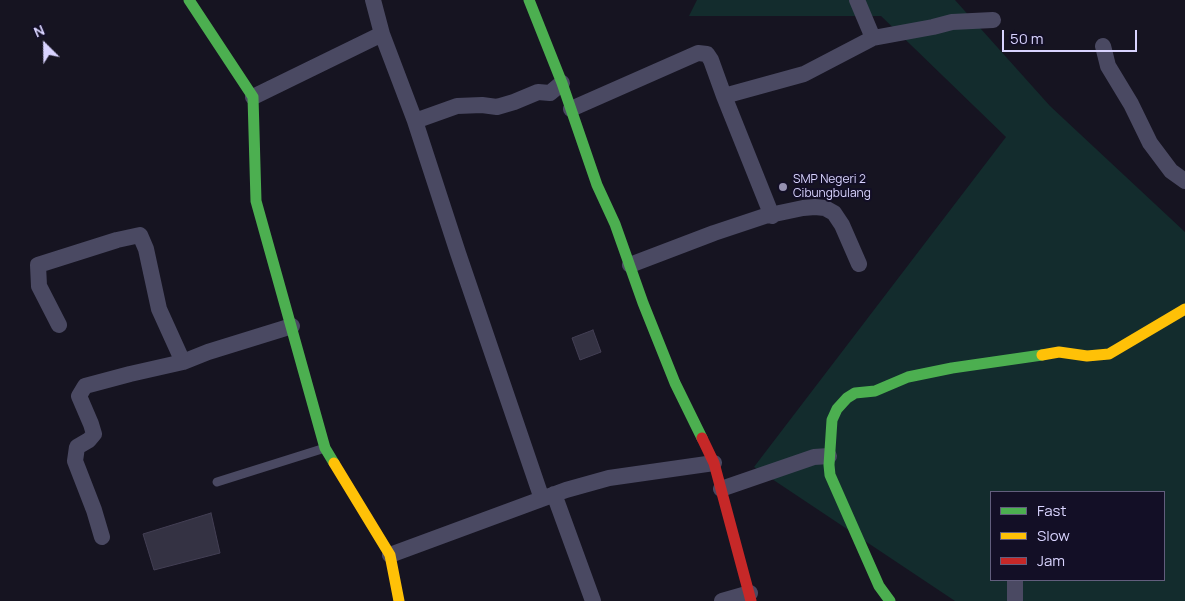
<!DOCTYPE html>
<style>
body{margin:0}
#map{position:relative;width:1185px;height:601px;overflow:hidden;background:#161421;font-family:Manrope,sans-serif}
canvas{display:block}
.legend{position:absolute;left:990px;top:491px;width:175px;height:90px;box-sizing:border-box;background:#130f26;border:1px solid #625e7d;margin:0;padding:6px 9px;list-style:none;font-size:15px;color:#d9d4ff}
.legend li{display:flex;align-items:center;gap:10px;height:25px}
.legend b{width:25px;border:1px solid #625e7d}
.north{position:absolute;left:20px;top:20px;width:50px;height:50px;-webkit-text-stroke:4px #130f26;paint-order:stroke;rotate:337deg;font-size:14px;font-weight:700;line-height:20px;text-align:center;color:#d9d4ff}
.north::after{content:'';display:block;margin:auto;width:18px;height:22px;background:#d9d4ff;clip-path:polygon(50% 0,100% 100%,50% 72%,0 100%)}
.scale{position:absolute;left:1002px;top:30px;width:135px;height:22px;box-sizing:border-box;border:2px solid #d9d4ff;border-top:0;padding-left:6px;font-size:15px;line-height:18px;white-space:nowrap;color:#d9d4ff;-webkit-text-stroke:4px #130f26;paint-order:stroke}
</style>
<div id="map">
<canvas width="1185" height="601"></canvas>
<ul class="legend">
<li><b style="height:6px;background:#4caf50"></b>Fast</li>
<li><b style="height:6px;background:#ffc107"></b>Slow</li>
<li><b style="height:6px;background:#c62828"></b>Jam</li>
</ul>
<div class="north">N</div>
<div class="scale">50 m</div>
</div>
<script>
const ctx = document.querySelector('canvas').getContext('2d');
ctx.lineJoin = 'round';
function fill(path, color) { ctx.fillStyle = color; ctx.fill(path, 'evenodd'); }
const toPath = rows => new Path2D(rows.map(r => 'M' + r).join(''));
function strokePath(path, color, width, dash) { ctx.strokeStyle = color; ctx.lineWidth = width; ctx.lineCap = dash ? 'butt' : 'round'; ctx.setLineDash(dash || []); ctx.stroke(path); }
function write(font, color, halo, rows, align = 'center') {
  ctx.font = font + ' Manrope,sans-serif'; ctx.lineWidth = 4; ctx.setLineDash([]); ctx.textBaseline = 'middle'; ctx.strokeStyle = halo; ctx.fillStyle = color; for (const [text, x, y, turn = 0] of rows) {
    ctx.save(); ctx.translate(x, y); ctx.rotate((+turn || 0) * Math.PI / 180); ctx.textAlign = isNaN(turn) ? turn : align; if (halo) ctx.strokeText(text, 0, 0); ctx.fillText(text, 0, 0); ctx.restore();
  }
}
const green = toPath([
 [697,0,955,0,1050,106,1185,232,1185,601,955,601,754,467,1006,137,881,16,689,16],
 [991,492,1164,492,1164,580,991,580]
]);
const building = toPath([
 [593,330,601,352,580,360,572,338,593,330],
 [211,513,220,553,154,570,143,534,211,513]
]);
const lane = toPath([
 [217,482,325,448]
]);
const street = toPath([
 [373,0,382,34,415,121,458,253,542,499],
 [857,0,873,38],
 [1103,46,1108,66,1131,104,1150,143,1171,171,1185,181],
 [724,96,804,74,873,38,933,27,952,22,993,20],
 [253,97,382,34],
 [571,109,698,53,707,54,711,60,724,96,772,216],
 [415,121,457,106,482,105,497,107,514,102,538,92,550,93,562,83],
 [630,265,714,233,765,216,803,208,815,207,825,208,834,213,842,225,859,264],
 [59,325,39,286,38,265,117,240,140,235,146,249,159,309,183,362],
 [721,489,814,457,829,456],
 [554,494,593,601],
 [102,537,94,510,75,461,77,447,89,440,94,434,91,424,79,396,85,386,130,374,183,362,208,352,292,326],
 [390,555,566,490,609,478,714,463],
 [722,601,750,593],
 [1015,601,1015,580]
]);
const fast = toPath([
 [189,0,253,97,256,201,325,448,334,463],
 [529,0,562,83,597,185,615,224,643,303,675,383,702,438],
 [890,601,879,586,830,475,829,465,832,420,837,409,847,398,855,393,875,391,908,377,952,368,1042,355]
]);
const slow = toPath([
 [1042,355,1059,352,1087,356,1109,354,1185,309],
 [334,463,390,555,399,601]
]);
const jam = toPath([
 [702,438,714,463,751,601]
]);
const markers = [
 [783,187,5,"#9591b1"]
];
const poiNames = [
 ["SMP Negeri 2",793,180],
 ["Cibungbulang",793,194]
];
fill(green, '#132c2d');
fill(building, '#343243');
strokePath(building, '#433f54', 1);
strokePath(lane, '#4a4962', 9);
strokePath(street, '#4a4962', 16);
strokePath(fast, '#4caf50', 11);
strokePath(slow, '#ffc107', 11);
strokePath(jam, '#c62828', 11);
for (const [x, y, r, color] of markers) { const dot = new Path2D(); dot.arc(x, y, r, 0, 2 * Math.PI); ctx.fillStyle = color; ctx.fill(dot); strokePath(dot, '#130f26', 2); }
write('12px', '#d9d4ff', '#130f26', poiNames, 'left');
</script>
